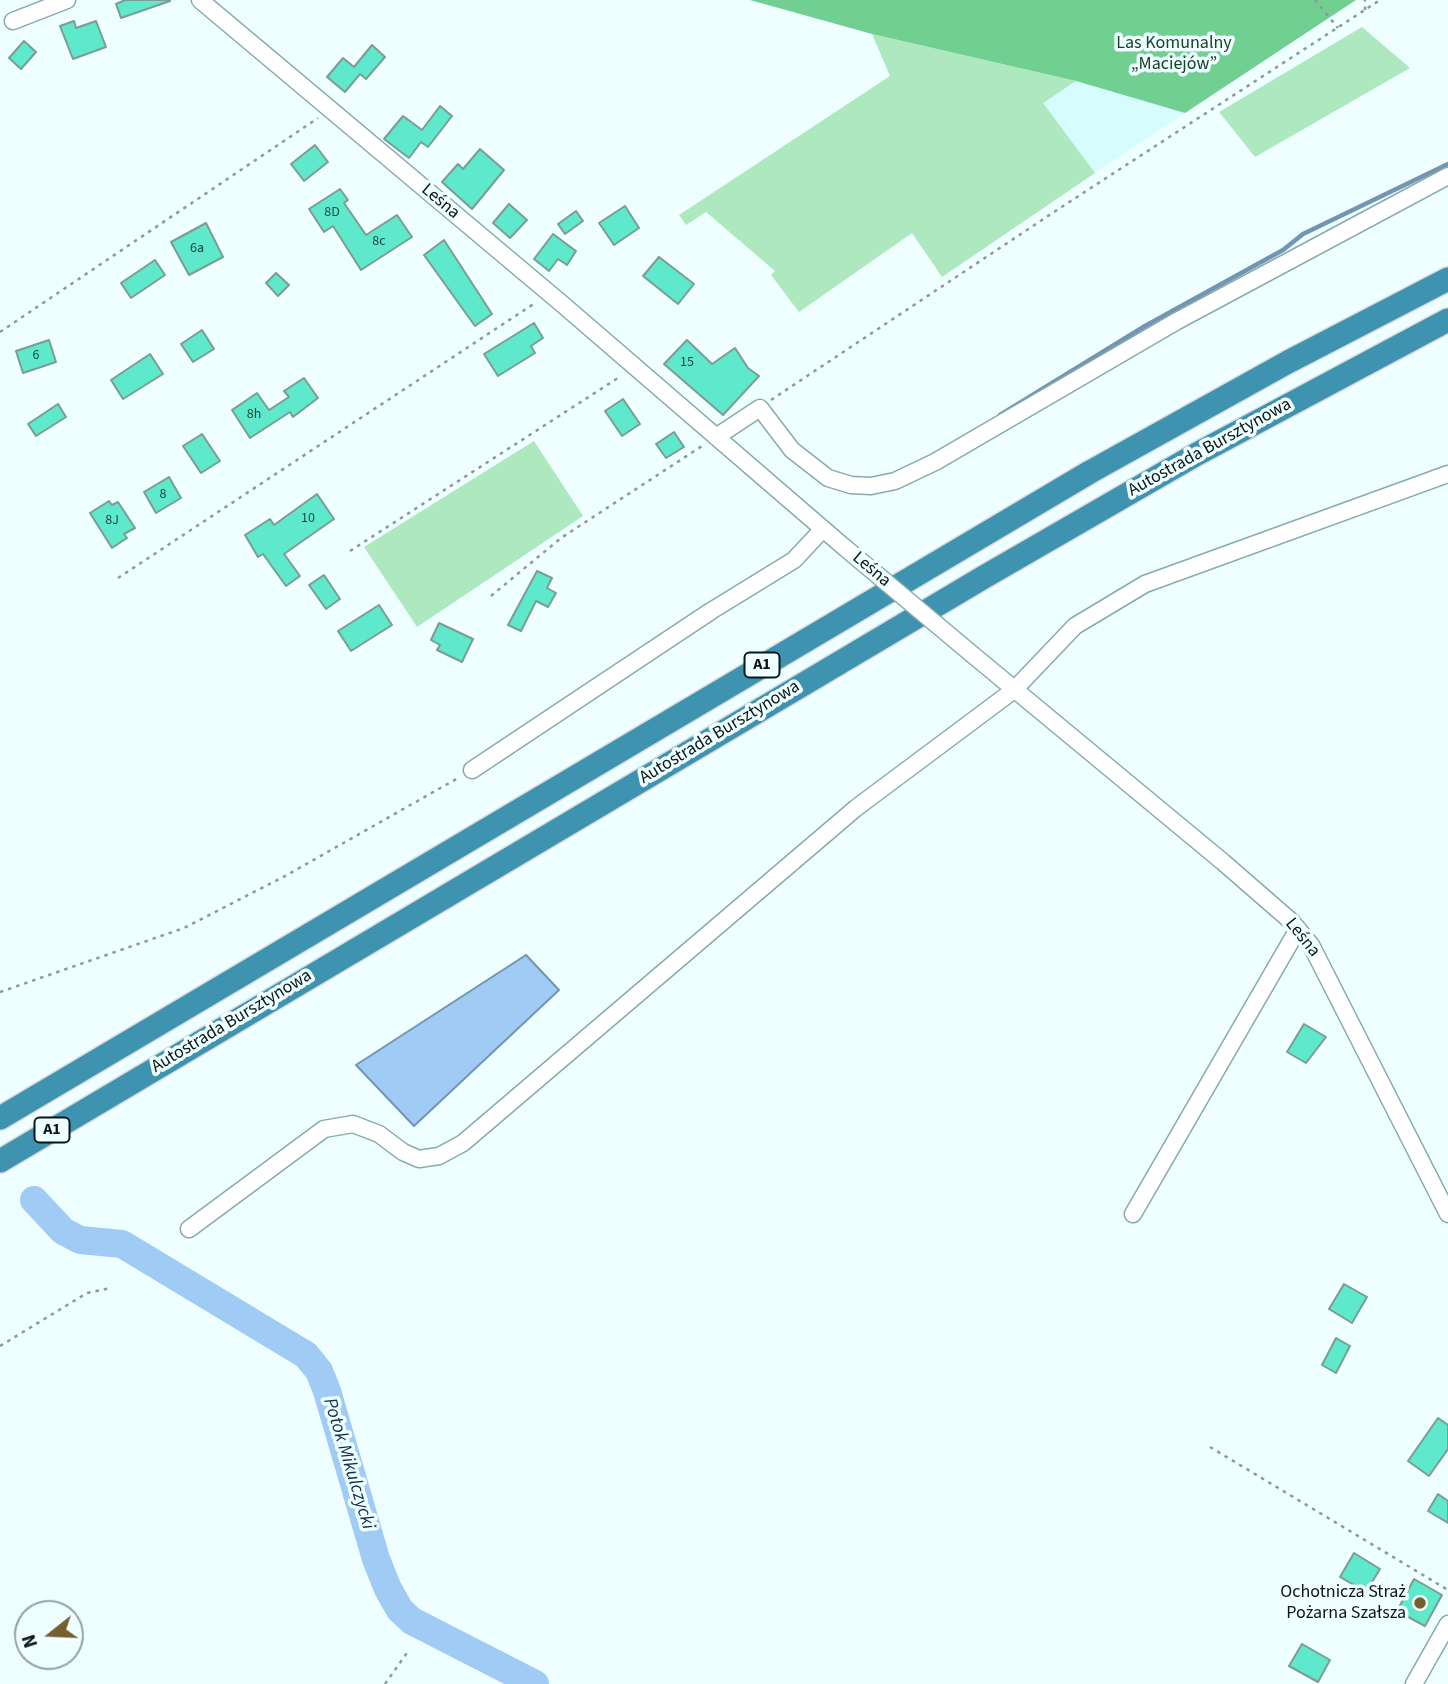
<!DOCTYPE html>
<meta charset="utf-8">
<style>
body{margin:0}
#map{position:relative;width:1448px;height:1684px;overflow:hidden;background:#effeff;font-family:"Source Sans 3",sans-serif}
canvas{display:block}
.north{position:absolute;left:14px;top:1600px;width:70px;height:70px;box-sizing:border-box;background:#effeff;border:2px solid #93a1a2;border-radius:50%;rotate:252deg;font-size:19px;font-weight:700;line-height:28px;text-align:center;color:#091617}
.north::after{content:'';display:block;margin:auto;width:24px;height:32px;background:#765f2f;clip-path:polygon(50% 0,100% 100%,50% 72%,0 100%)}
</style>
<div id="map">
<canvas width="1448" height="1684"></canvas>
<div class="north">N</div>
</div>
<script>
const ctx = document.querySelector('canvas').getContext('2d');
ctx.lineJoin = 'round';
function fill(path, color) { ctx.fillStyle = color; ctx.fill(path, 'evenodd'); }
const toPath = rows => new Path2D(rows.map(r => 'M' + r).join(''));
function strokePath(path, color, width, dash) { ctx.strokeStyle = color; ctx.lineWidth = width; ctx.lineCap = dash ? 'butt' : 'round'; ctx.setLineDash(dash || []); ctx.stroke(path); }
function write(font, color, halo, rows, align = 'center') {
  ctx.font = font + ' "Source Sans 3",sans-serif'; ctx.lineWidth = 7; ctx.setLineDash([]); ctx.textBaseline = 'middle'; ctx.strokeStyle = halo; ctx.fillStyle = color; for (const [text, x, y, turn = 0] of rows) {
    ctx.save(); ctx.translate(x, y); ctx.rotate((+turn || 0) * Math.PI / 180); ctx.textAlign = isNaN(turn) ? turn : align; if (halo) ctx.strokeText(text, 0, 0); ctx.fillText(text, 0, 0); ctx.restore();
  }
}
const built = toPath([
 [1076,81,1185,113,1095,173,1042,102]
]);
const green = toPath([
 [1362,27,1410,68,1255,157,1219,112],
 [872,34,1076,81,1043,103,1095,173,942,277,912,233,799,312,771,275,775,271,706,212,686,225,679,215,890,76],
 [534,441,583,516,417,627,364,547]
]);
const forest = toPath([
 [750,0,1356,0,1185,113,1076,81,872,34]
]);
const water = toPath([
 [526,955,559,990,414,1126,356,1065,526,955]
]);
const stream = toPath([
 [1000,415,1145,326,1283,250,1303,234,1448,164]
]);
const river = toPath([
 [34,1200,63,1231,80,1240,122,1244,306,1355,319,1371,327,1391,376,1559,388,1589,400,1610,412,1621,535,1684]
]);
const building = toPath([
 [125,0,170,0,170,1,121,18,116,4,125,0],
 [74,21,76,28,96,21,106,47,73,59,60,26,74,21],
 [24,41,36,52,21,69,9,58,24,41],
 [372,45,385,57,366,79,360,74,345,92,327,77,343,58,354,67,372,45],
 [440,106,452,116,428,147,421,142,409,158,384,139,403,116,422,130,440,106],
 [315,145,328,162,304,181,291,164,315,145],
 [480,149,504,170,472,209,442,182,458,164,463,169,480,149],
 [340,189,348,200,344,203,366,235,397,215,412,237,361,270,333,226,324,232,309,209,340,189],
 [509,204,527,220,510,238,493,223,509,204],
 [625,206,639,228,614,245,599,223,625,206],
 [576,211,583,221,565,234,558,224,576,211],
 [206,223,223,257,189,275,171,242,206,223],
 [553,234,576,251,567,265,558,259,549,271,534,259,553,234],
 [444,240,492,314,475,326,424,255,444,240],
 [659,257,694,284,678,304,643,276,659,257],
 [155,260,165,275,131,298,121,283,155,260],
 [276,273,289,285,278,296,266,283,276,273],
 [534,323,543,338,531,346,535,353,498,376,484,354,534,323],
 [202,330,214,349,193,362,181,344,202,330],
 [49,340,56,362,23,373,16,351,49,340],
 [687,340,712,364,735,348,748,368,759,376,723,415,664,364,687,340],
 [150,354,163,374,123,399,111,380,150,354],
 [304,378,318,398,293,417,290,412,250,438,232,410,257,393,269,410,289,397,284,391,304,378],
 [623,399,640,424,622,436,605,411,623,399],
 [58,404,66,417,36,436,28,424,58,404],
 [674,432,684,447,666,458,656,444,674,432],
 [202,434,220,461,201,473,183,446,202,434],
 [169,477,181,498,156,513,144,492,169,477],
 [317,494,334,519,284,554,300,576,286,586,263,554,258,557,245,535,270,519,274,525,317,494],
 [109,501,112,505,118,502,135,528,124,534,127,538,112,548,90,513,109,501],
 [537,571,552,578,547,588,556,593,548,607,536,601,521,631,508,625,537,571],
 [324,575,340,599,326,609,309,585,324,575],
 [379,605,392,625,351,651,338,631,379,605],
 [439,623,473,639,462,662,437,650,440,645,431,640,439,623],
 [1304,1024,1326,1037,1306,1063,1287,1052,1304,1024],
 [1344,1284,1367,1297,1352,1323,1329,1309,1344,1284],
 [1336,1338,1350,1346,1336,1373,1322,1365,1336,1338],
 [1438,1418,1448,1425,1448,1449,1429,1476,1408,1461,1438,1418],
 [1438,1494,1448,1501,1448,1523,1428,1511,1438,1494],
 [1354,1553,1380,1569,1366,1592,1340,1577,1354,1553],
 [1414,1579,1442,1595,1425,1626,1397,1611,1414,1579],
 [1302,1644,1330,1660,1318,1682,1289,1666,1302,1644]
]);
const path = toPath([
 [1315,0,1338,28],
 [1365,10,1365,0],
 [0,332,318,118],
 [771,400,1057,210,1380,0],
 [350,551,621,376],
 [118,578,535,303],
 [491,596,561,538,702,446],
 [0,992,184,928,287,875,458,778],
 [0,1346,87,1293,111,1288],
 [1210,1447,1448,1590],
 [385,1684,409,1650]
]);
const minor = toPath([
 [200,0,561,303,844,547],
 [13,21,67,0],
 [716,437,760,408,792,450,828,478,851,485,871,486,895,481,935,462,1177,321,1448,176],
 [973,655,1223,862,1292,922,1311,945,1448,1214],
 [472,770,711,611,794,560,823,529],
 [1133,1214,1298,929],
 [189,1229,324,1129,353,1124,379,1134,403,1152,419,1159,439,1156,463,1143,856,808,1014,690,1075,626,1145,584,1448,474],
 [1414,1684,1448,1624]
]);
const highway = toPath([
 [0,1118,1090,472,1288,362,1448,279],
 [0,1161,984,577,1197,454,1448,320]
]);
const minorBridge = toPath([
 [844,547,973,655]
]);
const markers = [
 [1420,1603,7,"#765f2f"]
];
const numberNames = [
 ["8D",332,213],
 ["8c",379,242],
 ["6a",197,249],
 ["6",36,356],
 ["15",687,363],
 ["8h",254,415],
 ["8",163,495],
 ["10",308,519],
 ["8J",112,521]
];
const shields = [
 [762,665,35],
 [52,1130,35]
];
const shieldNames = [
 ["A1",762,665],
 ["A1",52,1130]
];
const parkNames = [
 ["Las Komunalny",1174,44],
 ["„Maciejów”",1174,65]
];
const streetNames = [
 ["Leśna",440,202,40],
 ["Autostrada Bursztynowa",1210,448,-29],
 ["Leśna",871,570,40],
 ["Autostrada Bursztynowa",720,733,-31],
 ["Leśna",1302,938,51],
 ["Autostrada Bursztynowa",232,1022,-31]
];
const poiNames = [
 ["Ochotnicza Straż",1406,1593],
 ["Pożarna Szałsza",1406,1614]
];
const waterNames = [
 ["Potok Mikulczycki",348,1464,73]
];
fill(built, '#d6fcfe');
fill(green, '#ade8be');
fill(forest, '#71cf92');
fill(water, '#9fcbf5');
strokePath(water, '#7295b2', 2);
strokePath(stream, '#7295b2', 4.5);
strokePath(river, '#9fcbf5', 28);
fill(building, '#5ee8cc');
strokePath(building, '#7c9d94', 2);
strokePath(minor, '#87abad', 19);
strokePath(highway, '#d8dada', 26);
strokePath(path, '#8c9a9b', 2.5, [3.5, 5]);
strokePath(minor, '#fff', 16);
strokePath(highway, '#3e93b1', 23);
strokePath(minorBridge, '#87abad', 19, []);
strokePath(minorBridge, '#fff', 16);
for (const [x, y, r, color] of markers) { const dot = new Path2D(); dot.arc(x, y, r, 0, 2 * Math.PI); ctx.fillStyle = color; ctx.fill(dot); strokePath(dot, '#effeff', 2.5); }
write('14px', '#1e4a44', null, numberNames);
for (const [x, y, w] of shields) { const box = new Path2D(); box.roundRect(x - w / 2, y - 12.5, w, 25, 5); ctx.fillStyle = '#effeff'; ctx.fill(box); strokePath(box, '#091617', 2); }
write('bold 16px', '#091617', null, shieldNames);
write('18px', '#1a4229', '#effeff', parkNames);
write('18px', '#091617', '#effeff', streetNames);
write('18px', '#091617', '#effeff', poiNames, 'right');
write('italic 19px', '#0e2e4a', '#effeff', waterNames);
</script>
